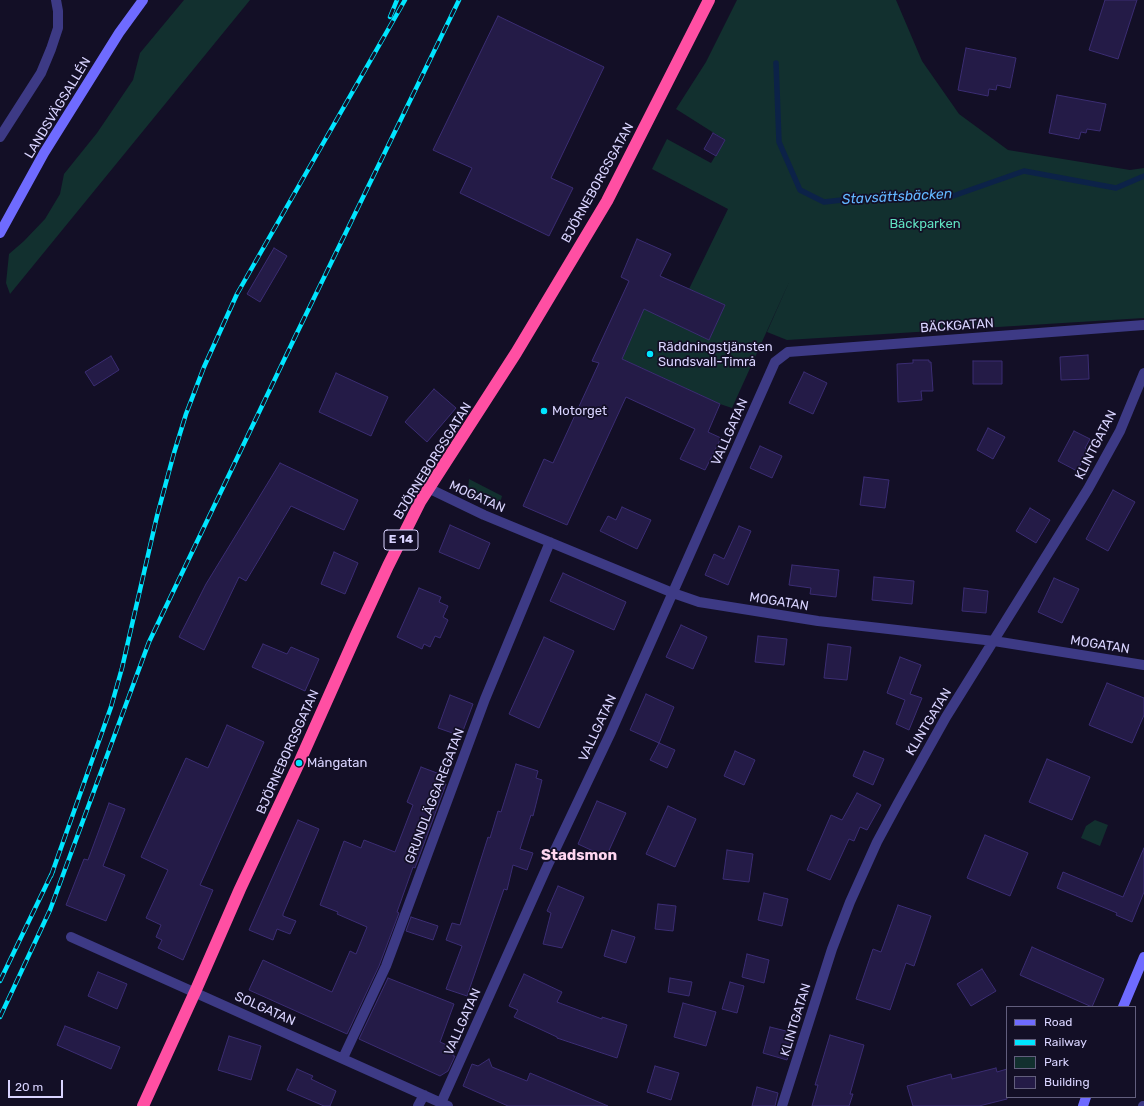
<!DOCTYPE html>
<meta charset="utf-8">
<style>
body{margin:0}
#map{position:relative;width:1144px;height:1106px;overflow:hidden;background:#130f26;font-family:Rubik,sans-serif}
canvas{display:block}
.legend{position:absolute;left:1006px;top:1006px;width:130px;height:92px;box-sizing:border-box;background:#130f26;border:1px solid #625e7d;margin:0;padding:5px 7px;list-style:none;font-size:12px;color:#d9d4ff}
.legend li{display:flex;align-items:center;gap:8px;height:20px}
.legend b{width:20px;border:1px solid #625e7d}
.scale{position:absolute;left:8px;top:1080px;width:55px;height:18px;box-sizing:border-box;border:2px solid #d9d4ff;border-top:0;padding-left:5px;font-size:12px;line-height:14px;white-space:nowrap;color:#d9d4ff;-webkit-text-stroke:3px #130f26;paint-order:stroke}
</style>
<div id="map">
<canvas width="1144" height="1106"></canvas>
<ul class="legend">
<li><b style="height:5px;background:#6f6bff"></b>Road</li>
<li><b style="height:5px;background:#00e5ff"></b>Railway</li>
<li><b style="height:11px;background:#12302f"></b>Park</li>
<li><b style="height:11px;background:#241b47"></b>Building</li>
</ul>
<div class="scale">20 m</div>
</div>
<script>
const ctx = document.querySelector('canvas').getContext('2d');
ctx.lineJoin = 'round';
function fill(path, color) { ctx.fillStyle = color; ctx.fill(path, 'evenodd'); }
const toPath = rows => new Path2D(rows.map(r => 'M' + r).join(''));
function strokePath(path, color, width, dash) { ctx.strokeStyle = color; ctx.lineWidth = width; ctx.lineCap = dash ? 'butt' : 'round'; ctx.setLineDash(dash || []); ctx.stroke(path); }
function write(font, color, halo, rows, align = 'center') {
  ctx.font = font + ' Rubik,sans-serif'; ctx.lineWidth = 3.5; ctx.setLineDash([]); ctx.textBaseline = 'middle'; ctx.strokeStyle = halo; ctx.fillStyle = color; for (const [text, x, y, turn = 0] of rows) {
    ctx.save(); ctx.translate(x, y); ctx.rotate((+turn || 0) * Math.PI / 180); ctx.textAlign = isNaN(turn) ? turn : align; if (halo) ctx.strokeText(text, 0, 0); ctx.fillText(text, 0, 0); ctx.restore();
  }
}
const green = toPath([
 [184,0,250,0,10,294,6,283,9,254,24,241,45,219,60,194,64,174,97,133,133,80,140,53],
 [737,0,896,0,922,61,959,114,1008,150,1130,170,1144,168,1144,318,787,340,767,332,790,280,732,408,720,404,622,359,652,291,651,312,709,340,725,305,689,289,728,209,652,169,667,139,711,163,725,140,676,109,706,62],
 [469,479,502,496,499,507,471,494,468,490],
 [1095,820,1108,825,1100,846,1081,838,1086,826]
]);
const stream = toPath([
 [776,63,779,142,800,190,824,202,851,199,950,197,1024,171,1116,188,1144,176]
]);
const building = toPath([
 [1105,0,1137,0,1118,59,1089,50,1105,0],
 [498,16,604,67,551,178,573,188,549,236,460,193,472,168,433,150,498,16],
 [966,48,1016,58,1010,88,997,85,996,90,989,89,988,96,958,90,966,48],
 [1057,95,1106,104,1100,131,1087,129,1086,133,1081,132,1079,139,1049,133,1057,95],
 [713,133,725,140,716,156,704,149,713,133],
 [637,239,671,254,660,276,725,305,709,340,644,309,622,359,720,404,708,432,721,438,705,470,680,459,695,429,626,397,567,525,523,506,544,459,553,463,599,363,592,361,629,281,621,277,637,239],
 [274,248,287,256,260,302,247,294,274,248],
 [1088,355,1089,379,1061,380,1060,357,1088,355],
 [111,356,119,370,94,386,85,372,111,356],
 [913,360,929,360,929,362,931,362,933,391,921,391,922,400,898,402,897,364,913,363,913,360],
 [973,361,1002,361,1002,384,973,384,973,361],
 [804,372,827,383,813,414,789,403,804,372],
 [336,373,388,397,371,436,319,412,336,373],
 [434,389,456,408,427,442,405,422,434,389],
 [988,428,1005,437,993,459,977,450,988,428],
 [1074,431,1090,439,1085,448,1088,450,1077,471,1058,461,1074,431],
 [760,446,782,456,772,478,750,468,760,446],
 [280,463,358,500,344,530,291,506,246,581,239,577,204,650,179,637,206,584,280,463],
 [864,477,889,480,885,508,860,505,864,477],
 [1113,490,1135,502,1108,551,1086,539,1113,490],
 [622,507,651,520,637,549,600,531,608,516,616,520,622,507],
 [1030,508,1050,520,1036,543,1016,531,1030,508],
 [450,525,490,543,479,569,439,552,450,525],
 [739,526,751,531,728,585,705,575,714,554,724,559,739,526],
 [334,552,358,563,345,594,321,584,334,552],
 [792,565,839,570,836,597,810,594,811,588,789,585,792,565],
 [563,573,626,602,614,630,550,601,563,573],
 [874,577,914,581,912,604,872,600,874,577],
 [1054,578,1079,589,1062,623,1038,612,1054,578],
 [419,588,441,597,439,602,448,606,443,617,448,620,440,638,435,636,430,647,424,644,422,649,397,637,419,588],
 [964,588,988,591,986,613,962,611,964,588],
 [681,625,707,637,693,669,666,657,681,625],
 [758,636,787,639,784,665,755,662,758,636],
 [544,637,574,651,539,728,509,714,544,637],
 [263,644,287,654,291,647,319,659,305,691,252,667,263,644],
 [828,644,851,647,847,680,824,678,828,644],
 [900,657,921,665,910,694,922,698,909,730,896,724,905,700,887,693,900,657],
 [1107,683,1144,698,1144,715,1132,743,1089,725,1107,683],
 [646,694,674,707,659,743,630,730,646,694],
 [450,695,473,704,461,736,438,728,450,695],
 [227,725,264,742,200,885,213,890,183,960,158,948,162,940,156,937,161,925,146,918,168,870,141,857,186,758,208,768,227,725],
 [659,743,675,750,667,768,650,760,659,743],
 [735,751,755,760,744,785,724,776,735,751],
 [864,751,884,759,873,785,853,776,864,751],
 [1047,759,1090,777,1072,820,1029,802,1047,759],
 [516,764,538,771,536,778,542,780,533,816,531,815,520,849,533,853,527,870,513,865,507,890,504,889,467,996,446,989,462,946,446,940,452,923,460,925,488,837,490,838,498,811,501,812,516,764],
 [421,767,445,776,442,783,446,784,415,868,413,867,397,912,399,913,379,966,347,1034,249,990,263,960,332,992,350,951,356,954,367,927,337,914,338,912,320,905,344,841,361,848,364,840,395,852,413,805,407,802,421,767],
 [857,793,881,805,867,830,860,827,854,841,849,839,830,880,807,870,831,815,842,820,857,793],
 [597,801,626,813,606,857,578,844,597,801],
 [109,803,125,809,103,866,125,875,106,921,66,905,84,859,88,860,109,803],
 [668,806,696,819,675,867,646,854,668,806],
 [298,820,319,829,283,914,283,916,296,921,290,934,277,929,273,940,249,930,298,820],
 [985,835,1028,853,1010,896,967,878,985,835],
 [1144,848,1144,892,1132,922,1116,915,1117,913,1057,888,1063,872,1123,897,1144,848],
 [727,850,753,854,749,882,723,879,727,850],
 [558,886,584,897,562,948,543,944,551,913,547,911,558,886],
 [764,893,788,899,782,926,758,920,764,893],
 [658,904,676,906,673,931,655,929,658,904],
 [898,905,931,916,914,966,906,963,890,1010,856,999,873,949,881,952,898,905],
 [411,917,438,926,433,940,406,931,411,917],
 [612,930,635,937,626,963,604,956,612,930],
 [1032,947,1104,979,1092,1007,1020,975,1032,947],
 [747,954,769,960,764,983,742,977,747,954],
 [982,969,996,991,971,1006,957,984,982,969],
 [98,972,127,984,117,1009,88,996,98,972],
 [524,974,562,992,557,1002,602,1019,602,1017,627,1025,617,1058,557,1038,557,1037,514,1017,518,1010,509,1006,524,974],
 [388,978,454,1004,440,1042,456,1049,453,1056,455,1056,448,1071,440,1076,359,1039,388,978],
 [670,978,692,982,689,996,668,992,670,978],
 [730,982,744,986,737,1013,722,1009,730,982],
 [683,1003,716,1012,706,1046,674,1037,683,1003],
 [65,1026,120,1047,111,1069,57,1045,65,1026],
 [770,1027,794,1033,787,1060,763,1053,770,1027],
 [830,1035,864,1045,850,1094,853,1094,849,1106,812,1106,818,1085,815,1085,830,1035],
 [229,1036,261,1046,251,1080,218,1070,229,1036],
 [489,1059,492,1067,527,1081,530,1073,608,1106,508,1106,463,1086,472,1064,478,1066,489,1059],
 [655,1066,679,1073,671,1100,647,1092,655,1066],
 [996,1068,997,1072,1007,1069,1007,1099,979,1106,913,1106,907,1086,951,1074,952,1079,996,1068],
 [297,1069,313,1076,311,1079,336,1091,330,1106,324,1106,287,1090,297,1069],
 [757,1087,778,1093,775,1106,752,1106,757,1087]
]);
const street = toPath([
 [0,137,41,73,51,49,58,28,58,11,56,0],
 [430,489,484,515,673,593,699,602,818,621,994,641,1144,665],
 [71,937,448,1106],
 [343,1058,386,966,485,699,550,542],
 [441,1103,546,869,611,732,775,362,788,352,1144,325],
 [418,1106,424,1095],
 [782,1106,832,949,850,902,877,842,898,803,946,717,1088,489,1120,431,1144,373],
 [1143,1106,1144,1106]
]);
const secondary = toPath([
 [0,233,44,153,119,33,143,0],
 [1123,1007,1144,957],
 [1083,1106,1086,1097]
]);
const highway = toPath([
 [143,1106,195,992,240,889,299,763,357,633,388,566,420,502,516,353,607,201,709,0]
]);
const rail = toPath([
 [390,17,397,0],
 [51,876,111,707,122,668,157,516,174,453,186,414,204,367,237,294,405,0],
 [0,981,53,871],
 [0,1017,50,910,149,642,295,337,459,0]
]);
const markers = [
 [650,354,4,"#00e5ff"],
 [544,411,4,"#00e5ff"],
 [299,763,4,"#00e5ff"]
];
const shields = [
 [401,540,34]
];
const shieldNames = [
 ["E 14",401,540]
];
const streetNames = [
 ["LANDSVÄGSALLÉN",58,108,-59],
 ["BJÖRNEBORGSGATAN",598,183,-61],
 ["BÄCKGATAN",957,326,-4],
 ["VALLGATAN",730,432,-66],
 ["KLINTGATAN",1096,445,-63],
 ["BJÖRNEBORGSGATAN",433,461,-58],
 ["MOGATAN",477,497,24],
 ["MOGATAN",779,602,9],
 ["MOGATAN",1100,645,9],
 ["KLINTGATAN",929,722,-59],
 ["VALLGATAN",598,728,-65],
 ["BJÖRNEBORGSGATAN",288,752,-66],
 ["GRUNDLÄGGAREGATAN",435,796,-69],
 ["SOLGATAN",265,1009,24],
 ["KLINTGATAN",796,1020,-73],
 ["VALLGATAN",463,1022,-66]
];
const parkNames = [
 ["Bäckparken",925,224]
];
const poiNames = [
 ["Räddningstjänsten",658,347],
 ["Sundsvall-Timrå",658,362],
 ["Motorget",552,411],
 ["Mångatan",307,763]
];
const waterNames = [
 ["Stavsättsbäcken",897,197,-3]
];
const quarterNames = [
 ["Stadsmon",579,856]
];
fill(green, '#12302f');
strokePath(stream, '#0c2248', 5.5);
fill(building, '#241b47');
strokePath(building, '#3b2d73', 1);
strokePath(street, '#3d3a85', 10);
strokePath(secondary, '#6f6bff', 10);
strokePath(highway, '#ff4fa3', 12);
strokePath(rail, '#00e5ff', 4.5);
strokePath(rail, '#130f26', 3, [9]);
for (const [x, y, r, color] of markers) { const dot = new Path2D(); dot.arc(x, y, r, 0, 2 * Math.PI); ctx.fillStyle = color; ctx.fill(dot); strokePath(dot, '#130f26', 1.5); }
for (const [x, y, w] of shields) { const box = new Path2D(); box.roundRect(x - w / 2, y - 10, w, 20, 3); ctx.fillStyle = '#130f26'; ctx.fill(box); strokePath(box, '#d9d4ff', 1); }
write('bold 12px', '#d9d4ff', null, shieldNames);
write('13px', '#d9d4ff', '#130f26', streetNames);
write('13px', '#5fe0c0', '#130f26', parkNames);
write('13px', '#d9d4ff', '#130f26', poiNames, 'left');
write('italic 14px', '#62b6ff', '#130f26', waterNames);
write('bold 15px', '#ffd6f0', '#130f26', quarterNames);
</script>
